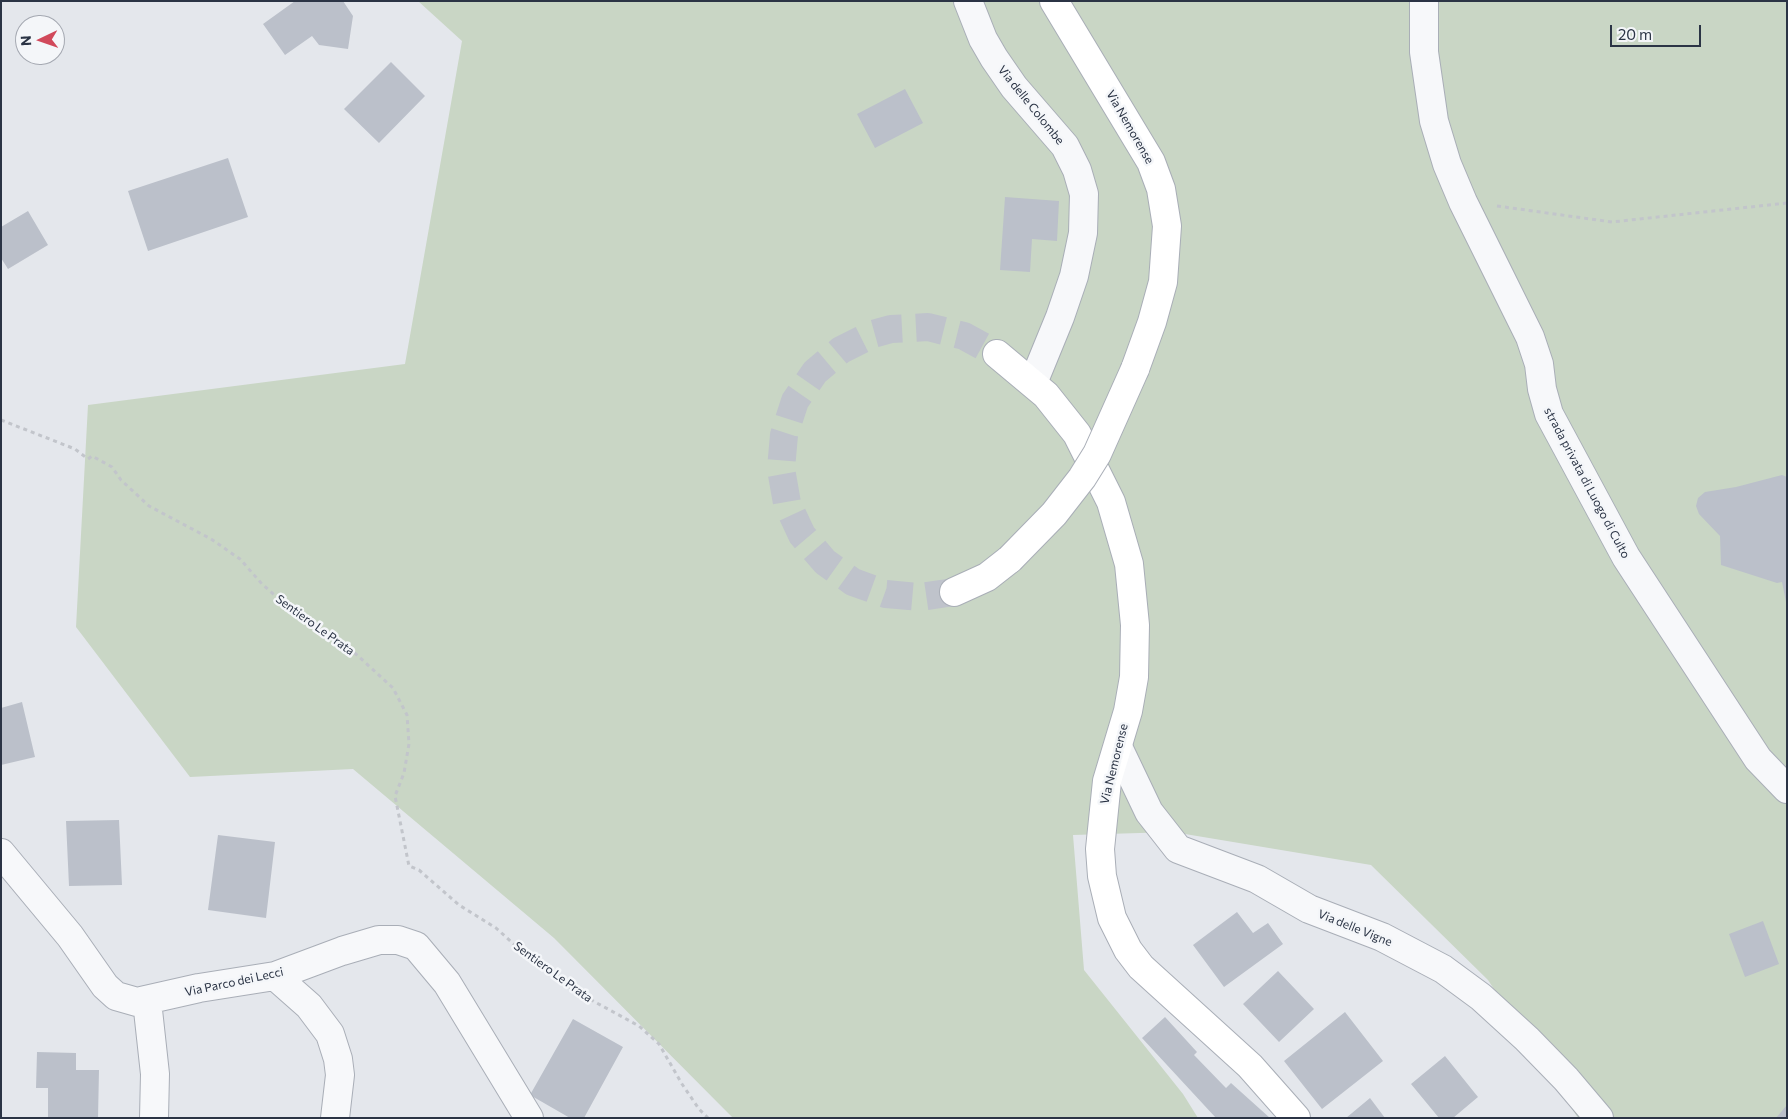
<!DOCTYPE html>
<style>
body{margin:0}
#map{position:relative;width:1788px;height:1119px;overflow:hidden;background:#e4e7ec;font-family:Commissioner,sans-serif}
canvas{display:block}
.frame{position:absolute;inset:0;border:2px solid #2b3445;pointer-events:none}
.north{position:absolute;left:15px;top:15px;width:50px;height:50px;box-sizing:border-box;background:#f4f6f9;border:1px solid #a4a8b1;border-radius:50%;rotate:267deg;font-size:14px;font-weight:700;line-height:20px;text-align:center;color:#2b3445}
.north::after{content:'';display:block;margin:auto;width:18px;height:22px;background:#d1495b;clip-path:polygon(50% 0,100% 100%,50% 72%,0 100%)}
.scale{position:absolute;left:1610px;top:25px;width:91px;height:22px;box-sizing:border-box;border:2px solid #2b3445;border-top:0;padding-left:6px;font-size:15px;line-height:18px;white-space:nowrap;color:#2b3445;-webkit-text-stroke:4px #f4f6f9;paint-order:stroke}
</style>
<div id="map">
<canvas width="1788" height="1119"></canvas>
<div class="frame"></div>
<div class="north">N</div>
<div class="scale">20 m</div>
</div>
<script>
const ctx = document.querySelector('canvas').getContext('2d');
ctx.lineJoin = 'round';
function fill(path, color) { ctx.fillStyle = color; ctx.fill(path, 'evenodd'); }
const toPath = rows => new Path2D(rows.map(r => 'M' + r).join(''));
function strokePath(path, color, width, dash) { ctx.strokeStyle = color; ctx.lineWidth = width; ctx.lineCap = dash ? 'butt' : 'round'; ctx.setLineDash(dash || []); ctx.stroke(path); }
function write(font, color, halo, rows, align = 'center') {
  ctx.font = font + ' Commissioner,sans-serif'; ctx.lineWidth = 5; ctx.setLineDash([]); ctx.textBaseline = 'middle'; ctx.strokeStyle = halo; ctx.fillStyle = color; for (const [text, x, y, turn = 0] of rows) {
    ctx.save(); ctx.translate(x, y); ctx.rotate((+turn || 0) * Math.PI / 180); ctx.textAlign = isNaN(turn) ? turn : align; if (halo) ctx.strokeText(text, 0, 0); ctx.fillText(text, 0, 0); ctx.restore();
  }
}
const green = toPath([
 [418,1,1787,1,1787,1118,1578,1118,1488,980,1371,865,1173,832,1073,835,1084,970,1183,1094,1198,1118,733,1118,554,938,353,769,190,777,76,627,88,405,405,364,462,41]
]);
const building = toPath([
 [295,1,343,1,353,16,348,49,319,45,312,36,285,55,263,24],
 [391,62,425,96,379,143,344,109],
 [905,89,923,123,875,148,857,114],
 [228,158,248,217,148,251,128,191],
 [1005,197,1059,201,1057,241,1032,239,1030,272,1000,270],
 [28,211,48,245,8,269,1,258,1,227],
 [1782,475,1787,477,1786,602,1782,582,1777,583,1721,565,1720,536,1699,514,1696,506,1698,498,1705,492,1736,487],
 [22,702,35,757,1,765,1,708],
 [119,820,122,885,69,886,66,821],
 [218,835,275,842,266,918,208,910],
 [1237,912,1253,933,1268,923,1283,944,1224,987,1193,945],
 [1763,921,1779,964,1745,977,1729,934],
 [1278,971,1314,1009,1279,1042,1243,1004],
 [1345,1012,1383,1061,1322,1109,1284,1061],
 [1165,1017,1197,1052,1194,1055,1226,1088,1231,1083,1270,1118,1216,1118,1142,1038],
 [573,1019,623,1047,584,1118,570,1118,530,1095],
 [37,1052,76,1053,76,1070,99,1070,98,1118,48,1118,48,1088,36,1088],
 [1445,1056,1478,1097,1453,1118,1439,1118,1411,1084],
 [1370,1098,1385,1118,1346,1118],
 [1787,1105,1787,1118,1776,1118]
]);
const secondaryTunnel = toPath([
 [954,592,920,597,886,594,853,582,825,562,802,535,787,503,781,469,784,435,795,401,815,372,841,350,873,334,891,329,928,327,964,336,997,354]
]);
const path = toPath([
 [1497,206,1612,222,1787,203],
 [1,420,75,449,88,459,92,456,112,467,121,480,149,506,211,539,240,559,262,584,288,607,310,624,345,644,393,688,407,715,409,744,404,773,395,796,409,866,419,870,459,905,496,928,527,956,554,971,573,990,639,1026,659,1044,682,1084,699,1109,708,1118]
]);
const street = toPath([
 [968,1,983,39,994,58,1014,87,1065,146,1077,170,1084,194,1083,233,1074,276,1060,317,1033,383],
 [1424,1,1424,52,1434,121,1447,164,1463,202,1530,337,1539,364,1542,389,1549,414,1626,557,1758,759,1787,789],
 [1118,747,1149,812,1178,849,1257,879,1309,909,1382,937,1443,969,1481,997,1527,1039,1566,1079,1599,1118],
 [1,853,70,936,105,986,116,996,137,1002,199,988,275,976,342,951,379,940,398,940,416,946,447,983,529,1118],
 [275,976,309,1006,330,1034,338,1059,340,1075,335,1118],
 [147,1001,155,1074,154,1118]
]);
const secondary = toPath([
 [1054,1,1151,162,1161,189,1167,226,1163,282,1152,322,1135,369],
 [997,354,1046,395,1077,434,1111,502,1129,564,1135,625,1134,677,1128,711,1107,781,1100,849,1102,876,1112,918,1128,950,1141,967,1250,1066,1296,1118],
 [954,592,987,577,1010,559]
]);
const secondaryBridge = toPath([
 [1010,559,1054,514,1082,478,1097,454,1135,369]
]);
const streetNames = [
 ["Via delle Colombe",1031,105,51],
 ["Via Nemorense",1130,127,60],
 ["strada privata di Luogo di Culto",1587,483,62],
 ["Sentiero Le Prata",315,625,36],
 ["Via Nemorense",1114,764,-76],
 ["Via delle Vigne",1355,928,22],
 ["Sentiero Le Prata",553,972,36],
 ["Via Parco dei Lecci",234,982,-12]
];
fill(green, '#c9d6c5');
fill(building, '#bbc0ca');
strokePath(secondaryTunnel, '#bfc3cb', 28, [28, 14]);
strokePath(street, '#a9aeb7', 30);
strokePath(secondary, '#a9aeb7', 30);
strokePath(path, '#c2c5cb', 3, [4, 4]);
strokePath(street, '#f7f8fa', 28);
strokePath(secondary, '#fff', 28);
strokePath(secondaryBridge, '#a9aeb7', 30, []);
strokePath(secondaryBridge, '#fff', 28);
write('12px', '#2b3445', '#f4f6f9', streetNames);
</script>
